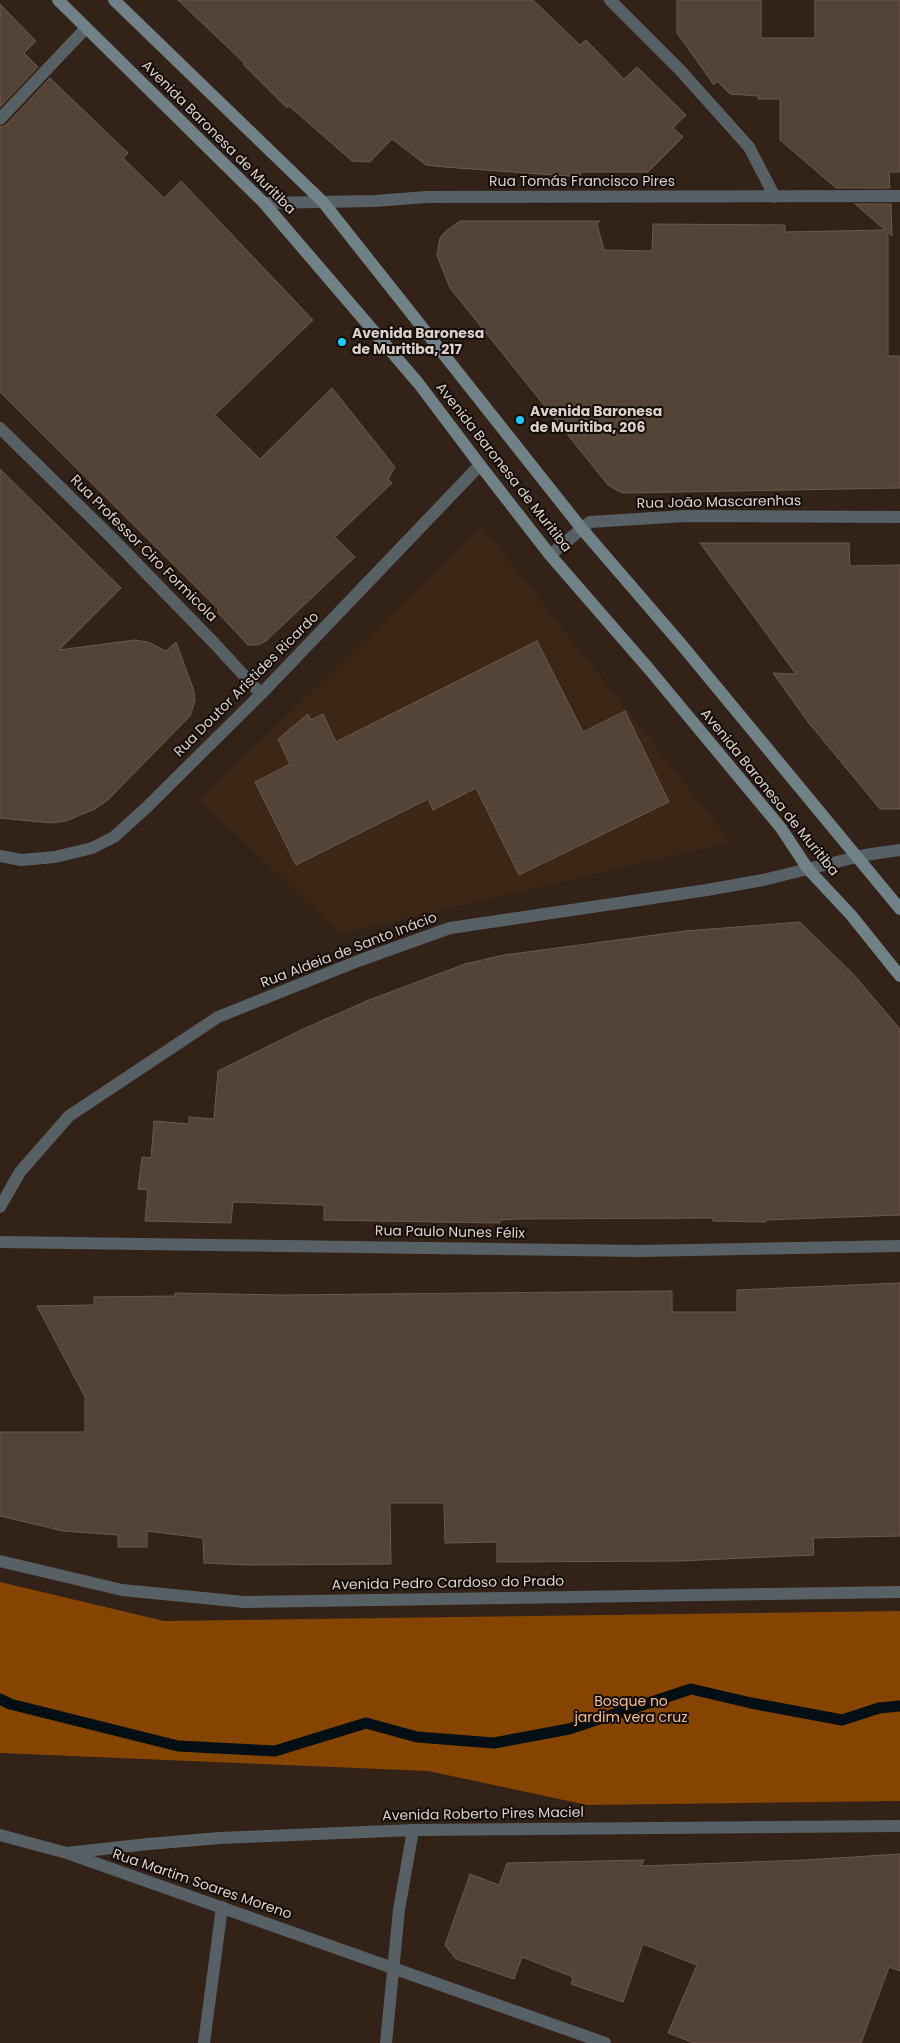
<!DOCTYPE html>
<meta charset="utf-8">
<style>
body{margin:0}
canvas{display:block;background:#322217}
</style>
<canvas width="900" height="2043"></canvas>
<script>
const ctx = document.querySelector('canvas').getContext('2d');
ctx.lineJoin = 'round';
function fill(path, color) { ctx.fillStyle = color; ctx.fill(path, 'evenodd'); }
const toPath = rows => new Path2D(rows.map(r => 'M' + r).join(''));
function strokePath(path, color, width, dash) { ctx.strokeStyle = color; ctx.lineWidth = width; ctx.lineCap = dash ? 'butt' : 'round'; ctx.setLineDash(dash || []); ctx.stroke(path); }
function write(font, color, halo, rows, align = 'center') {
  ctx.font = font + ' Poppins,sans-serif'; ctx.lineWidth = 4; ctx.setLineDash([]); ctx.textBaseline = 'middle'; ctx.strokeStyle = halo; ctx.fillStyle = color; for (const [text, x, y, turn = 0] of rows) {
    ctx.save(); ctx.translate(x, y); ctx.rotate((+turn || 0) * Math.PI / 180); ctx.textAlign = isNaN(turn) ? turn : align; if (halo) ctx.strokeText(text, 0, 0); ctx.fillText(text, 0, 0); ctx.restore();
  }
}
const built = toPath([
 [482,526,731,842,340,934,200,800]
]);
const forest = toPath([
 [0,1582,164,1621,900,1611,900,1801,587,1805,428,1771,0,1753]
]);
const stream = toPath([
 [0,1699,10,1704,178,1746,275,1751,366,1723,417,1737,494,1743,569,1729,691,1689,751,1703,842,1720,879,1708,900,1706]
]);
const building = toPath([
 [178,0,533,0,580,45,586,40,624,79,637,67,686,115,673,128,683,137,648,172,580,172,581,177,444,167,426,165,392,139,370,162,352,161,289,106,287,108,243,64,244,63,178,0],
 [677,0,761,0,761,38,815,38,815,0,900,0,900,172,889,172,890,188,836,188,780,140,780,99,758,99,758,96,730,94,717,81,714,85,677,33,677,0],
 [0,4,36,41,24,53,38,67,0,107,0,4],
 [50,78,128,153,123,158,164,198,181,181,313,320,215,415,260,459,332,388,395,467,388,479,392,483,335,537,355,557,266,641,258,645,248,645,217,612,219,610,0,392,0,127,6,125,50,78],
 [855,204,891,204,892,236,888,232,888,356,900,356,900,488,623,493,616,490,608,485,450,288,437,255,440,238,446,231,460,221,600,221,597,224,604,250,652,251,653,224,785,225,785,232,885,230,855,204],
 [0,469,121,588,59,650,135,640,148,642,166,651,176,642,194,691,195,701,190,716,146,761,108,800,95,809,66,821,51,823,0,818,0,469],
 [700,543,849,543,850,566,900,565,900,809,880,809,808,722,773,673,796,674,700,543],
 [537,641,583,732,625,711,669,802,519,875,476,788,433,810,428,799,296,865,255,782,290,764,278,739,308,714,311,720,323,714,336,742,537,641],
 [800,922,854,975,900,1029,900,1215,766,1220,766,1222,713,1221,713,1218,516,1219,500,1220,500,1223,324,1220,324,1205,233,1202,231,1223,145,1221,148,1190,138,1189,142,1157,151,1158,154,1121,189,1124,189,1117,214,1119,218,1071,301,1030,369,1000,465,964,504,955,685,931,800,922],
 [900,1283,900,1536,813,1538,814,1555,679,1561,497,1562,497,1542,445,1543,444,1503,390,1503,391,1564,249,1565,204,1563,203,1538,147,1531,147,1547,118,1547,118,1535,63,1531,0,1516,0,1432,85,1432,85,1397,37,1306,94,1305,94,1297,175,1296,175,1293,282,1295,672,1291,672,1312,737,1312,737,1290,900,1283],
 [900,1854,900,1971,889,1967,861,2043,694,2043,668,2033,697,1965,643,1944,623,2002,571,1984,573,1977,522,1957,514,1979,456,1959,445,1945,470,1874,499,1885,507,1863,644,1860,641,1866,805,1860,900,1854]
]);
const lane = toPath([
 [0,119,86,28]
]);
const street = toPath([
 [610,0,680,70,749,147,775,197],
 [264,203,375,201,426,197,900,196],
 [0,428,112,538,215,644,261,694],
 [550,555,590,522,685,516,900,517],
 [0,856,21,860,55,857,92,848,114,837,147,807,261,694,480,465],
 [0,1207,20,1172,69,1116,218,1017,358,961,450,928,707,890,763,880,865,855,900,850],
 [0,1242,639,1251,900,1246],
 [0,1561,122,1590,244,1602,900,1592],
 [0,1835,67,1853,605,2043],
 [67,1853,148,1844,220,1838,413,1830,900,1826],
 [204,2043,222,1907],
 [386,2043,399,1910,413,1830]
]);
const secondary = toPath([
 [58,0,264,203,419,384,480,465,550,555,649,669,781,828,808,869,851,915,900,976],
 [114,0,323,202,582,529,681,644,900,909]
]);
const markers = [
 [342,342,5,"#1bcafc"],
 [520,420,5,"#1bcafc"]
];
const streetNames = [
 ["Avenida Baronesa de Muritiba",218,138,45],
 ["Rua Tomás Francisco Pires",582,182],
 ["Avenida Baronesa de Muritiba",503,468,52],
 ["Rua João Mascarenhas",719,503,-1],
 ["Rua Professor Ciro Formicola",143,549,45],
 ["Rua Doutor Aristides Ricardo",247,685,-45],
 ["Avenida Baronesa de Muritiba",769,793,51],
 ["Rua Aldeia de Santo Inácio",349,951,-21],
 ["Rua Paulo Nunes Félix",450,1233,1],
 ["Avenida Pedro Cardoso do Prado",448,1584,-1],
 ["Avenida Roberto Pires Maciel",483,1815,-1],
 ["Rua Martim Soares Moreno",202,1885,19]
];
const poiNames = [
 ["Avenida Baronesa",352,334],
 ["de Muritiba, 217",352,350],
 ["Avenida Baronesa",530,412],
 ["de Muritiba, 206",530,428]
];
const parkNames = [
 ["Bosque no",631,1702],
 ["jardim vera cruz",631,1718]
];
fill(built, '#3c2717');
fill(forest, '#854400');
strokePath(stream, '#030f14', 11);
fill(building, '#544337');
strokePath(building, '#6b594d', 1);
strokePath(lane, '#576064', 12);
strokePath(street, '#576064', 12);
strokePath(secondary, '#718188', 12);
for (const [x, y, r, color] of markers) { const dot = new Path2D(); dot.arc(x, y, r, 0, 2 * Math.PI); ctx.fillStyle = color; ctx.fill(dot); strokePath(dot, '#140d09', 2); }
write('14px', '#dcd1ca', '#140d09', streetNames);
write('bold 14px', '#dcd1ca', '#140d09', poiNames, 'left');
write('14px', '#f4bc93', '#140d09', parkNames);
</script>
